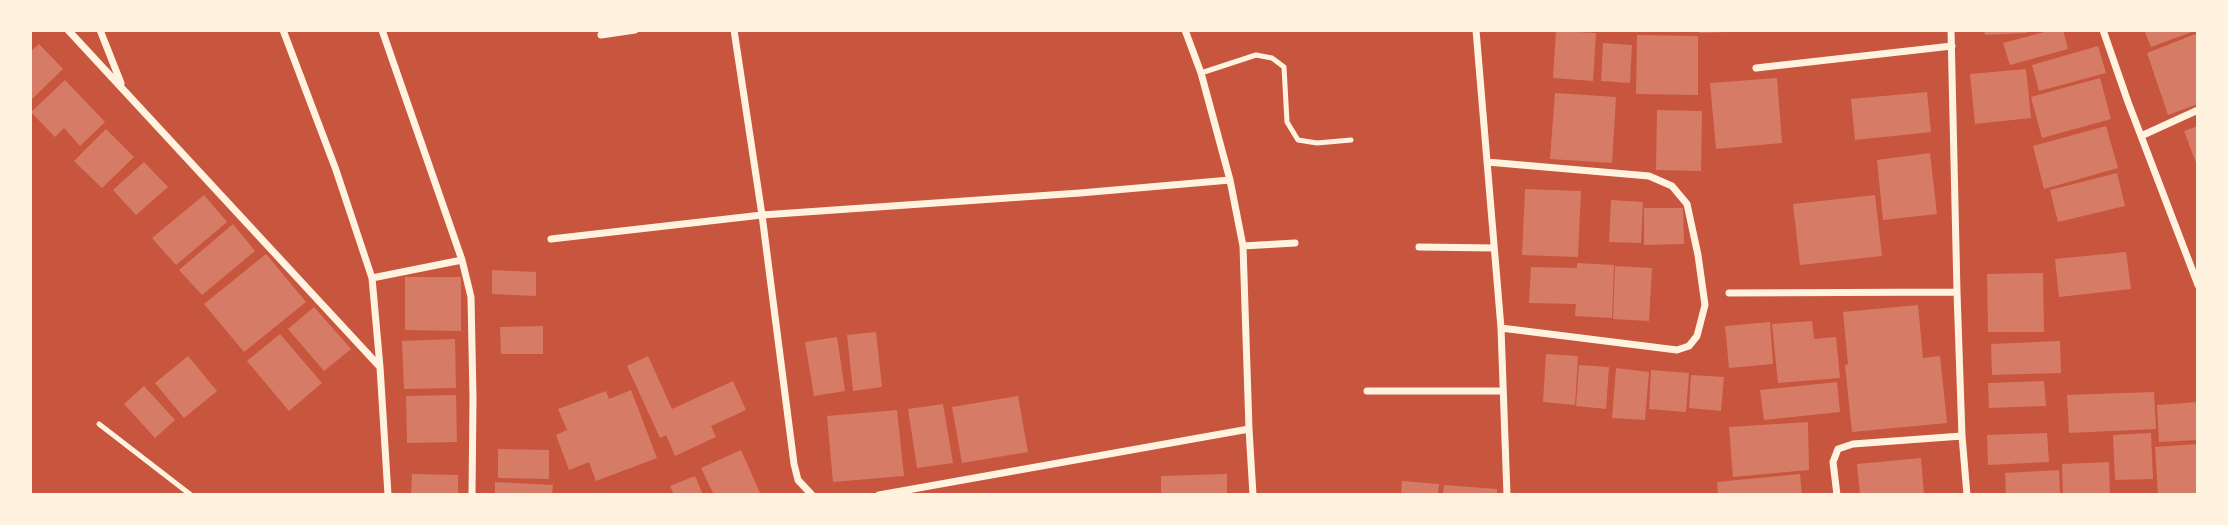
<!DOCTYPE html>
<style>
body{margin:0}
#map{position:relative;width:2228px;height:525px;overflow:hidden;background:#c8553d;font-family:"PT Sans Narrow",sans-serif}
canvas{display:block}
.frame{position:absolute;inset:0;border:32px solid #fff3e0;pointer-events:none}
</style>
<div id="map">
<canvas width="2228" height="525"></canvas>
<div class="frame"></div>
</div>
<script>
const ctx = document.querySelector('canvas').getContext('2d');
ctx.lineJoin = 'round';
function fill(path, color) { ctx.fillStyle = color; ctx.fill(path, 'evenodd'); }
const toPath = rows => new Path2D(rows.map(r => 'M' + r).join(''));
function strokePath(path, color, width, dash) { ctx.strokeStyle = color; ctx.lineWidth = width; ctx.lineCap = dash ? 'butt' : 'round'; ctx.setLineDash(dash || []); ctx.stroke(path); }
const building = toPath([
 [1699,30,1728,30,1728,32,1700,33],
 [1984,30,2027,30,2027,33,1985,35],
 [2052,30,2063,30,2068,49,2010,65,2003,43],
 [2144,30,2197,30,2151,47],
 [1556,31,1596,33,1593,81,1553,78],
 [2198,33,2198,104,2168,115,2147,53],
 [1637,35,1698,36,1698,95,1636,94],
 [1603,43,1632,45,1630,83,1601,81],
 [39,44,63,69,30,101,30,52],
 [2098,46,2106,73,2039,91,2032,65],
 [2026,69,2031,118,1975,124,1970,74],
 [1777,78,1782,143,1716,149,1710,83],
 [2100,78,2111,119,2042,138,2031,97],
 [65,80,105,122,80,146,64,128,55,137,31,112],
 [1927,92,1931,132,1855,140,1851,99],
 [1555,93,1616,97,1612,163,1550,159],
 [1657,110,1702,111,1701,171,1656,170],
 [2106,126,2118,168,2044,189,2033,146],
 [2198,126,2198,162,2196,163,2184,131],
 [106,129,134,157,102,188,74,161],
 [1930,153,1937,214,1883,220,1877,160],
 [144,162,168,187,136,215,113,190],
 [2117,173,2125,206,2058,222,2050,190],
 [1525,189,1581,191,1578,257,1522,255],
 [204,195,227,222,176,265,152,238],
 [1875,195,1882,256,1800,265,1793,204],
 [1611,200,1643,202,1641,243,1609,242],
 [1644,208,1683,208,1684,244,1644,245],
 [233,224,255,251,202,295,179,270],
 [2126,252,2131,289,2059,297,2055,259],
 [266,254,306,302,244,352,204,304],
 [1577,263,1614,265,1612,318,1575,316,1576,304,1529,303,1531,267,1577,268],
 [1615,266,1652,268,1649,321,1613,319],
 [492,270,536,272,536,296,492,294],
 [2043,273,2044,332,1988,332,1987,274],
 [405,277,461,277,461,331,405,330],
 [1918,305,1923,358,1940,356,1947,423,1852,432,1845,365,1848,364,1843,312],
 [314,307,351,349,324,371,288,329],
 [1812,321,1814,339,1836,337,1840,378,1778,383,1772,324],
 [1770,322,1773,364,1729,368,1725,326],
 [543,326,543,354,501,354,500,327],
 [876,332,882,387,853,391,847,335],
 [280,334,322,383,289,411,247,361],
 [837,337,845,391,814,396,805,342],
 [455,339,456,388,404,389,402,341],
 [2060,341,2061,373,1992,375,1991,344],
 [1546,354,1578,356,1575,405,1543,402],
 [188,356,217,391,184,418,155,383],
 [648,356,672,409,733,381,746,410,711,426,716,437,675,456,666,435,660,438,627,366],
 [1579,365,1609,367,1606,409,1576,406],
 [1616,368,1649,372,1645,420,1612,418],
 [1651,370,1689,373,1686,412,1649,409],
 [1691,375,1724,377,1721,411,1689,408],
 [2044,381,2046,406,1989,408,1988,383],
 [1837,382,1840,412,1764,420,1760,390],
 [144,386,175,420,155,438,124,404],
 [631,390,657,458,596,481,589,462,569,470,556,435,577,425,567,430,558,409,606,391,609,399],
 [2154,392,2156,429,2069,433,2067,395],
 [456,395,457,442,407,443,406,396],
 [1018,396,1028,452,962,463,952,407],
 [2198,402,2198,440,2159,442,2157,405],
 [943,404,953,463,917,468,908,409],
 [897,410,904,476,833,482,827,416],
 [1808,422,1809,470,1733,477,1729,427],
 [2047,433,2049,462,1988,465,1987,435],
 [2151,433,2153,479,2115,480,2113,435],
 [2198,444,2198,495,2158,495,2155,447],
 [498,449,549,450,549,479,498,478],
 [741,450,761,495,714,495,701,468],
 [1921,458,1924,495,1860,495,1857,464],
 [2109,462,2110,495,2063,495,2062,464],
 [2059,470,2060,495,2006,495,2005,473],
 [412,474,458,475,458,495,411,495],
 [1227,474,1227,495,1161,495,1161,476],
 [1800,474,1802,495,1718,495,1717,482],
 [695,476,703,495,674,495,670,486],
 [1402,481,1439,484,1438,495,1401,495],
 [495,482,553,485,552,495,495,495],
 [1444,485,1497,489,1497,495,1443,495]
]);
const service = toPath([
 [1201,73,1256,55,1272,58,1284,67,1287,122,1298,140,1317,143,1351,140],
 [99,424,191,495]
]);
const minor = toPath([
 [68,30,380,367,388,495],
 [100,30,121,83],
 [283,30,336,170,372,278,380,367],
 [382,30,462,260,471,297,473,398,472,495],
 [734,30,762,215,794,464,798,480,812,495],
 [1185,30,1201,73,1230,180,1243,246,1249,429,1253,495],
 [1476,30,1501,328,1507,495],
 [1951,30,1957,292,1962,436,1967,495],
 [2103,30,2128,102,2198,285],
 [601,35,635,30],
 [1756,68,1952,46],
 [2141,136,2198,110],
 [1487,162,1649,176,1672,186,1687,204,1698,255,1705,305,1697,336,1689,346,1677,350,1501,328],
 [551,239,762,215,1080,193,1230,180],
 [1243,246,1295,243],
 [1419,247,1494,248],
 [372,278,462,260],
 [1729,293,1957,292],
 [1367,391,1502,391],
 [879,495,1249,429],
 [1837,495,1833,462,1838,449,1853,444,1962,436]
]);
fill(building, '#d67c66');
strokePath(service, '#fff3e0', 5);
strokePath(minor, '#fff3e0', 7);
</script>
